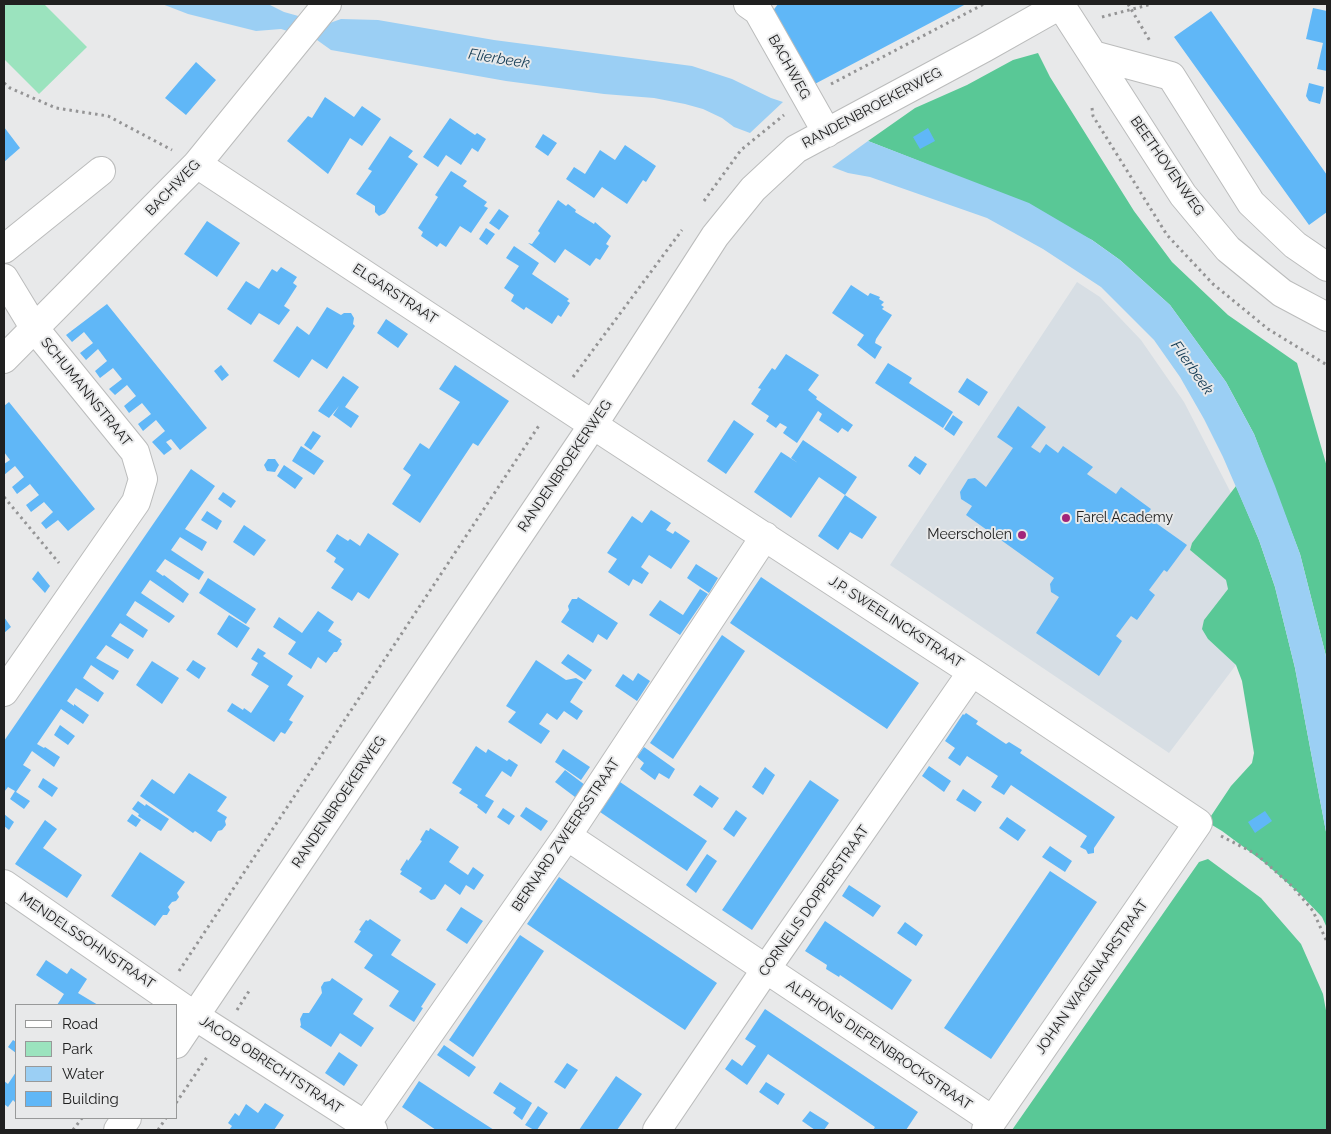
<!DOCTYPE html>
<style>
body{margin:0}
#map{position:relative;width:1331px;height:1134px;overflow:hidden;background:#e8e9ea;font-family:Raleway,sans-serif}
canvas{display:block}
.frame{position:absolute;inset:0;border:5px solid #202020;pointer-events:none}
.legend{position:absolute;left:15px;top:1004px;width:162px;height:115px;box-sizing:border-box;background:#e8e9ea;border:1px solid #989999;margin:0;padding:6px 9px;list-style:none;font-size:15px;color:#202020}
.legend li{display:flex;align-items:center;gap:10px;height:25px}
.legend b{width:25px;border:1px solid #989999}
</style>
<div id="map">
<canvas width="1331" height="1134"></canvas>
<div class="frame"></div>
<ul class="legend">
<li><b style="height:6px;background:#fff"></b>Road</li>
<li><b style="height:14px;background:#9be3be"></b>Park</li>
<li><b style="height:14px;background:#9bcff4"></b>Water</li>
<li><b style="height:14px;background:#60b7f7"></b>Building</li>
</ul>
</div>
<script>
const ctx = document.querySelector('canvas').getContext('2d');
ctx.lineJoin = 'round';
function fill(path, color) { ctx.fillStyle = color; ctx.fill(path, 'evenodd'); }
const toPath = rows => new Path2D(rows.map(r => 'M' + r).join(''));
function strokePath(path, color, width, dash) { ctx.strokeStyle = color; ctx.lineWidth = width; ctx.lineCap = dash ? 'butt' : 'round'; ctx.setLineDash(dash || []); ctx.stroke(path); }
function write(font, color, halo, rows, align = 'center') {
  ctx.font = font + ' Raleway,sans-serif'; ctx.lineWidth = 4; ctx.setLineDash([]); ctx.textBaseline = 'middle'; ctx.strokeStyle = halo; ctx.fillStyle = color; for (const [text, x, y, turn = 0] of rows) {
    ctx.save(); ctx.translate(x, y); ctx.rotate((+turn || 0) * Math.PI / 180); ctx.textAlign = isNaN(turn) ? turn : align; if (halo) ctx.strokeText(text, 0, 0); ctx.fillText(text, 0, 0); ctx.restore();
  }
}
const built = toPath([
 [1077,282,1100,297,1141,340,1184,402,1231,493,1192,543,1190,550,1226,580,1228,589,1204,620,1208,639,1236,665,1169,753,890,565]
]);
const green = toPath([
 [4,4,44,4,87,47,39,94,4,59]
]);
const forest = toPath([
 [1038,53,1050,77,1134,211,1172,262,1228,315,1297,363,1327,467,1327,660,1300,554,1254,434,1226,382,1170,305,1120,260,1092,240,924,163,868,141,915,108,967,85,1013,60],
 [1236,486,1259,540,1275,587,1295,668,1327,837,1327,928,1322,917,1300,894,1265,863,1222,831,1207,822,1231,786,1252,763,1254,753,1242,681,1236,665,1208,639,1202,629,1204,620,1228,589,1226,580,1190,550,1192,543],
 [1208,859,1261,898,1301,944,1323,994,1327,1016,1327,1130,1012,1130,1199,862]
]);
const water = toPath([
 [162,4,268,4,284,12,327,24,341,19,378,20,494,40,692,66,732,79,771,98,783,102,750,133,734,127,722,118,703,109,685,104,654,98,604,94,506,81,331,50,317,40,281,29,256,31,188,14],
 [868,141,1029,203,1092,240,1120,260,1170,305,1226,382,1254,434,1275,486,1300,554,1327,660,1327,837,1295,668,1275,587,1259,540,1223,457,1204,419,1180,377,1154,340,1101,287,1043,249,987,218,870,177,848,173,832,167]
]);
const building = toPath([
 [778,4,966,4,811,86,772,12],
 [1313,8,1327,11,1327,71,1317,69,1323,43,1306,39],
 [1211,11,1327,175,1327,212,1309,225,1174,37],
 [196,62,216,80,186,115,165,98],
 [1309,83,1324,87,1320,104,1309,101,1306,96],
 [325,97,354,117,362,106,381,119,362,146,350,138,328,174,287,141,308,116,312,118],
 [450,118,475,135,477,133,486,139,478,152,472,148,461,165,446,155,438,167,423,157],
 [4,127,20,148,4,162],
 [928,128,935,141,920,149,913,137],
 [543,134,557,143,548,156,535,147],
 [390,136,413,151,408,157,418,164,385,213,379,216,375,212,375,206,356,194,372,171,368,169],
 [625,145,656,166,646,182,643,180,627,204,602,187,594,198,566,179,574,167,585,174,600,150,615,160],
 [451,171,467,181,463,186,487,202,484,206,488,208,471,233,460,226,446,247,440,243,437,247,421,236,423,232,418,228,438,197,435,195],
 [558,200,566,206,568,204,576,210,575,212,594,224,595,222,611,236,606,244,609,246,600,260,596,258,590,266,565,249,555,263,528,243,532,244,540,233,538,231],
 [499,209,509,216,499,230,489,223],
 [207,221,240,243,217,277,184,254],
 [486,228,495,234,487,245,479,239],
 [514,246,539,263,532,274,569,299,567,301,570,303,561,317,558,315,552,324,526,307,524,310,511,301,514,295,504,288,519,266,506,258],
 [281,267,297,277,293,283,297,286,284,306,290,310,279,325,259,313,251,325,227,309,246,281,259,289,272,269,277,272],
 [851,285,868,296,870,293,880,297,879,299,884,302,881,305,884,307,882,309,892,315,876,339,875,343,882,347,875,359,857,345,864,335,832,313],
 [107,304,207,428,180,450,171,439,166,442,172,449,164,455,152,442,165,431,156,420,143,431,138,424,151,414,142,403,129,413,124,406,136,396,127,385,115,395,109,389,122,379,113,368,100,378,95,371,107,361,98,349,86,360,80,353,93,343,84,332,72,342,66,335],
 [327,307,341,315,344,313,351,313,354,318,353,324,355,326,327,369,312,359,299,378,273,361,297,326,309,335],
 [386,319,408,334,398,348,377,333],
 [786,354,819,375,808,390,817,397,816,399,853,425,848,432,842,428,838,433,819,420,822,414,818,411,797,443,783,433,787,427,780,423,776,428,766,421,769,416,751,404,761,389,758,388,772,368,775,370],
 [888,363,912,378,909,383,953,412,943,428,875,383],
 [221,365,229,375,222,381,214,371],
 [455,365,509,401,478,446,473,443,420,523,392,504,411,475,403,469,420,443,429,449,460,402,439,389],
 [343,376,359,387,345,407,359,416,351,428,333,415,339,406,329,418,318,411],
 [967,378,988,392,979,406,958,392],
 [9,402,95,509,68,531,58,520,46,529,41,523,53,512,44,502,31,512,26,505,39,495,30,484,17,494,12,487,24,477,15,466,4,475,4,464,10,460,4,452,4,406],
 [1018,406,1046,427,1031,447,1040,453,1046,444,1058,453,1063,446,1093,467,1087,474,1116,494,1121,487,1151,509,1146,516,1187,545,1167,572,1164,570,1149,590,1155,595,1137,620,1131,616,1116,636,1122,641,1099,676,1036,633,1059,597,1051,592,1050,584,1054,578,966,515,972,506,961,499,960,492,968,479,975,478,986,487,1013,448,997,437],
 [953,415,963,422,954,436,944,429],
 [734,420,754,434,726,474,707,461],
 [313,431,321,436,311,450,304,445],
 [803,440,857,477,845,495,819,477,791,518,754,492,781,452,798,463,791,458],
 [301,446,324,461,314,475,292,461],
 [915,456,927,464,920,475,908,466],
 [268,459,275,459,279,465,275,472,267,471,264,465],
 [284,465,303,478,295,489,277,476],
 [191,469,215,486,185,529,207,542,202,551,180,537,171,550,204,572,199,580,165,559,156,571,163,576,164,575,189,594,183,603,150,580,141,593,175,616,169,623,135,601,126,615,148,630,143,638,120,623,111,636,134,650,128,659,106,645,96,658,119,671,113,680,91,665,83,678,104,693,98,702,76,688,67,701,74,706,74,704,89,715,83,724,61,709,37,744,44,748,45,747,60,757,54,767,32,751,23,765,31,770,16,792,30,801,24,809,10,799,15,791,8,787,4,792,4,741],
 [223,492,236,501,231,508,218,499],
 [845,495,877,517,862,539,850,532,838,550,818,536],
 [651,510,671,523,666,530,673,534,675,531,690,541,671,569,649,555,641,567,649,573,642,584,633,579,629,586,608,572,617,559,607,553,632,516,642,523],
 [207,511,222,521,217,530,201,520],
 [244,525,266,540,254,556,233,542],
 [368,533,399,554,369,599,358,592,352,601,331,588,344,569,334,562,336,558,326,551,337,534,348,541,350,539,360,546],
 [696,564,718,578,709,593,687,578],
 [38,571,50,586,45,593,32,579],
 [761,577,919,683,887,729,730,623],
 [208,578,256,609,246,624,199,593],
 [700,589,708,594,680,635,649,615,660,600,683,615],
 [578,597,618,623,607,640,598,634,593,643,561,622,569,610,568,606,572,599,577,599],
 [318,611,334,622,328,631,342,640,340,641,342,644,337,652,334,652,326,663,318,657,311,669,288,654,296,642,273,627,279,617,302,633],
 [229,615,250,628,237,648,217,634],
 [4,617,11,627,4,633],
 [722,635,745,651,673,759,650,743],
 [258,648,266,653,263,656,293,676,287,685,304,696,289,720,293,722,285,734,281,732,274,742,227,711,232,703,243,710,244,708,251,713,269,686,251,675,258,663,251,659],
 [568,654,592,670,585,680,561,663],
 [193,660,206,668,199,679,186,670],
 [536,660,566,680,576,678,583,682,570,702,583,711,577,720,564,711,557,720,547,713,539,724,550,731,541,744,508,722,516,712,506,706],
 [152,661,179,678,162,704,136,685],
 [638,673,650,681,637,701,615,686,623,674,633,681],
 [966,713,978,721,976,724,1006,744,1009,742,1022,750,1020,753,1115,817,1094,848,1094,853,1088,854,1086,850,1080,847,1087,836,1011,785,1004,795,991,787,998,776,967,756,960,766,948,758,955,748,945,741,963,714,964,715],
 [60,725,75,736,68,745,54,735],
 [476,746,486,753,488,749,507,761,509,759,518,765,511,777,502,771,485,796,494,801,486,814,477,807,478,805,459,793,462,789,452,783],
 [644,747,675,769,669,779,659,773,655,780,640,769,644,763,637,757],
 [563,749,590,767,581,780,555,762],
 [929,766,951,781,944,792,922,776],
 [765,767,775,775,763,795,752,787],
 [565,770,585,785,575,797,555,782],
 [189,773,227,797,217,811,227,817,225,821,226,825,222,830,218,831,211,842,195,831,193,833,140,796,152,779,174,794],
 [43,778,58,788,52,797,38,787],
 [810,780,839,800,752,930,722,910],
 [620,782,707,841,687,871,600,812],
 [700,785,719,798,712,808,693,795],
 [963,789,982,802,975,812,956,800],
 [138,801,145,806,146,804,169,819,161,831,138,816,139,814,132,809],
 [526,807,548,821,541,831,520,816],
 [503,808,515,816,509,825,497,817],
 [736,810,747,818,734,837,723,829],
 [1265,811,1272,821,1255,833,1248,822],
 [4,814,14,822,9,830,4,826],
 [132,814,141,820,136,827,127,821],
 [1007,817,1026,830,1018,841,999,828],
 [45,820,57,829,43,848,82,875,67,898,15,864],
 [430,828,459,847,449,862,468,875,473,867,484,875,474,890,466,885,460,895,445,884,435,899,431,900,419,892,422,888,400,874,402,871,400,870,407,859,408,861,422,841,420,840,426,830,429,831],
 [1050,846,1072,861,1065,872,1042,857],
 [140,852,185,882,177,893,179,897,176,901,172,902,168,907,170,910,167,915,163,915,155,926,111,896],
 [707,854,717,861,696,893,686,885],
 [1050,871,1097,902,991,1059,944,1028],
 [559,877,717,983,685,1030,527,924],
 [849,885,881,906,873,917,842,896],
 [461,907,483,921,467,944,446,930],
 [370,919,401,940,391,955,436,984,421,1007,423,1008,414,1022,389,1006,399,991,364,968,373,955,354,942,361,931,359,930,366,920,368,921],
 [825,921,912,980,892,1010,840,975,839,977,826,969,827,965,805,951],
 [905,922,923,935,916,946,897,933],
 [520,935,544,951,473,1057,449,1040],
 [46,960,67,974,71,968,87,979,78,993,98,1005,57,1005,64,994,36,975],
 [332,978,363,999,353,1014,374,1028,361,1047,340,1033,331,1047,300,1027,301,1025,300,1019,303,1013,309,1013,322,993,321,987,324,982,330,981],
 [765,1009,918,1112,906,1130,873,1130,875,1127,768,1054,747,1085,725,1069,732,1059,742,1066,756,1046,745,1039],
 [13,1040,16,1042,16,1053,8,1047],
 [444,1045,476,1067,469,1077,437,1055],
 [339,1052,358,1065,344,1086,325,1073],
 [567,1063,578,1070,565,1089,554,1082],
 [16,1072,16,1103,13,1100,8,1107,4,1104,4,1081,8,1084],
 [616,1076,642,1094,617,1130,579,1130],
 [419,1081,463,1110,494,1130,436,1130,402,1107],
 [500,1082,532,1103,522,1120,513,1113,516,1108,493,1093],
 [766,1082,785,1094,778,1105,759,1092],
 [265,1103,284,1115,274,1130,229,1130,232,1126,228,1123,235,1113,239,1116,246,1104,258,1113],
 [538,1106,548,1113,537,1130,534,1130,525,1125],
 [810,1111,829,1123,824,1130,815,1130,802,1121]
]);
const path = toPath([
 [1128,4,1150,41],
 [1102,17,1152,4],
 [4,83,10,88,56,108,108,116,172,150],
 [831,84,984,4],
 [1092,108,1093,116,1167,235,1213,284,1268,329,1327,365],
 [704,201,741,150,784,115],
 [573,377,682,230],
 [4,497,59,563],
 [1221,836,1256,854,1293,887,1313,911,1327,942],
 [179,971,540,424],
 [237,1010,251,988],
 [176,1103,207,1057],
 [73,1130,82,1118],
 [158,1130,166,1118]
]);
const minor = toPath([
 [748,4,758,11,827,133],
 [1060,4,1183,195,1228,249,1282,293,1327,317],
 [1093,55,1171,76,1251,203,1295,245,1327,267],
 [197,164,613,438,972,672,1198,823,986,1130],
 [4,249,101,171],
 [4,278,35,329,135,452,143,479,136,502,4,692],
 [4,359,197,164,327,4],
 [567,836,992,1120],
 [4,884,195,1016,373,1130],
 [176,1044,593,425,715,236,753,189,796,149,984,48,1062,4],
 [118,1130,127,1118],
 [362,1130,567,836,765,536],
 [657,1130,766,969,972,672]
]);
const markers = [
 [1066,518,5,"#a1257a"],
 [1022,535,5,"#a1257a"]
];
const streetNames = [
 ["BACHWEG",789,67,61],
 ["RANDENBROEKERWEG",872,108,-28],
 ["BEETHOVENWEG",1167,166,55],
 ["BACHWEG",173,188,-46],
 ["ELGARSTRAAT",395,294,33],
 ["SCHUMANNSTRAAT",86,392,51],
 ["RANDENBROEKERWEG",565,466,-56],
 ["J.P. SWEELINCKSTRAAT",896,622,33],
 ["RANDENBROEKERWEG",339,802,-56],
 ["BERNARD ZWEERSSTRAAT",566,835,-56],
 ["CORNELIS DOPPERSTRAAT",814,901,-55],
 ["MENDELSSOHNSTRAAT",87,941,34],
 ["JOHAN WAGENAARSTRAAT",1092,977,-55],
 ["ALPHONS DIEPENBROCKSTRAAT",879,1045,34],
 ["JACOB OBRECHTSTRAAT",271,1065,33]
];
const poiNames = [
 ["Farel Academy",1076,518],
 ["Meerscholen",1012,535,"right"]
];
const waterNames = [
 ["Flierbeek",499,59,9],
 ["Flierbeek",1192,368,55]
];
fill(built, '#d7dee4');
fill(green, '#9be3be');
fill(forest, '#59c896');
fill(water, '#9bcff4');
fill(building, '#60b7f7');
strokePath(minor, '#bbbcbc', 30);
strokePath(path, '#949495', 3, [2.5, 4]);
strokePath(minor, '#fff', 28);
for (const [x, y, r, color] of markers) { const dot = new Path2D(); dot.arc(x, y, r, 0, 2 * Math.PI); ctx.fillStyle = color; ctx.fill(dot); strokePath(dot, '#e8e9ea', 2); }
write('14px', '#202020', '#e8e9ea', streetNames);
write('14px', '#202020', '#e8e9ea', poiNames, 'left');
write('italic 15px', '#123a53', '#e8e9ea', waterNames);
</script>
